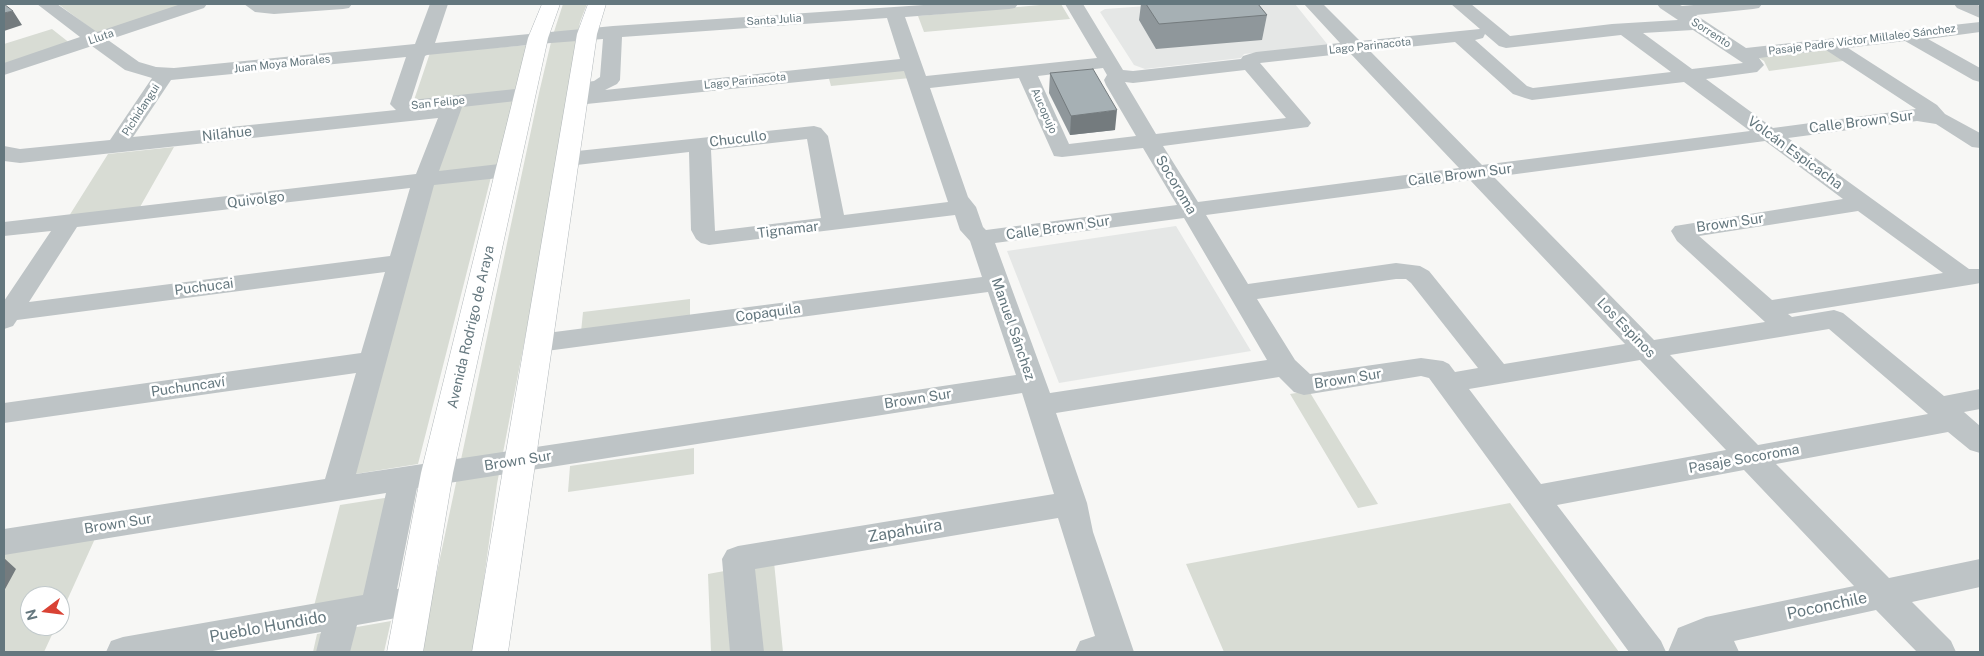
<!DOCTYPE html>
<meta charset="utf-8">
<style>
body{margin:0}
#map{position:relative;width:1984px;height:656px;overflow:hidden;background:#f7f7f5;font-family:"Public Sans",sans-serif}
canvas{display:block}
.frame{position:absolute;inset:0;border:5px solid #64777e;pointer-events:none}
.north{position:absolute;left:20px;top:586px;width:50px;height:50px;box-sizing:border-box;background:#fff;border:1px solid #c1c9cb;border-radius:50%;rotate:255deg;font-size:14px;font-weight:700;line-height:20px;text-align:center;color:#64777e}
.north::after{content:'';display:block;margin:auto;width:18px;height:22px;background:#d94234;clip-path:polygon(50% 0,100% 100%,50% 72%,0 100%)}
</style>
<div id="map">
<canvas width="1984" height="656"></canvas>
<div class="frame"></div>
<div class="north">N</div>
</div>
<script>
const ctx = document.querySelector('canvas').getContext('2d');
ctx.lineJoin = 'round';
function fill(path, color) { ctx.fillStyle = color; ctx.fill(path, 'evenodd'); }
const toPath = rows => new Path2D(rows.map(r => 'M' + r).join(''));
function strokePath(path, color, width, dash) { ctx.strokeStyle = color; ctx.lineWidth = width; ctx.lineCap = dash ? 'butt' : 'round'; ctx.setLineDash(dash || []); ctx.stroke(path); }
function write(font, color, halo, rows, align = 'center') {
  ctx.font = font + ' "Public Sans",sans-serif'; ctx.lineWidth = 5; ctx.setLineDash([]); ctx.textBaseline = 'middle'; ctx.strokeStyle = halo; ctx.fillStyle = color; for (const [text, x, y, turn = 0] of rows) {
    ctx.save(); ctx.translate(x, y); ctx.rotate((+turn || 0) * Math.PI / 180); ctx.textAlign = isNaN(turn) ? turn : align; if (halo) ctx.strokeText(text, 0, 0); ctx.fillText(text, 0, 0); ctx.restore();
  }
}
const built = toPath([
 [1175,4,1295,4,1328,45,1244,54,1241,58,1145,69,1134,65,1100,12,1105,9],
 [1176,226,1251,351,1059,383,1007,251]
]);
const green = toPath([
 [58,4,185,4,97,33],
 [563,4,587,4,580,22,575,50,559,161,497,484,474,652,420,652,539,93,552,38],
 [1051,4,1061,4,1070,19,924,32,918,16],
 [52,29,71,44,4,66,4,44],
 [529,45,498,165,433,174,462,98,413,103,430,53],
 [1830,48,1850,60,1769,71,1764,61,1757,57],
 [907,67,910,78,831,86,828,75],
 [174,147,140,207,69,216,108,154],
 [491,177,418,464,349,475,433,183],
 [690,299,690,318,581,332,583,312],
 [1309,391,1378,504,1358,508,1290,394],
 [694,448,694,474,568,492,570,466],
 [391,497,368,600,313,610,340,505],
 [1510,503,1619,652,1224,652,1186,564],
 [98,532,60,616,60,596,30,596,30,626,56,626,44,652,4,652,4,552],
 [774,562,783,652,711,652,708,574],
 [391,621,384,652,313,652,317,634]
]);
const minor = toPath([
 [37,4,57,4,97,32,181,4,207,4,204,8,108,40,139,62,156,67,174,68,415,44,430,4,448,4,435,43,613,26,894,7,938,4,1018,4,1015,8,1009,9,905,17,926,76,1097,58,1065,4,1083,4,1123,70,1133,71,1241,59,1243,56,1256,52,1340,43,1304,4,1323,4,1360,41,1480,29,1451,4,1471,4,1510,36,1612,24,1678,20,1660,8,1657,4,1678,4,1682,6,1705,4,1762,4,1759,8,1753,9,1696,15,1746,48,1980,22,1980,32,1928,39,1980,68,1980,82,1973,80,1905,41,1848,48,1937,105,1945,114,1980,133,1980,148,1972,147,1936,124,1917,121,1788,138,1969,269,1980,269,1980,283,1975,284,1788,314,1792,317,1834,310,1843,313,1944,396,1980,389,1980,409,1964,412,1980,426,1980,453,1970,450,1948,432,1776,464,1889,578,1980,559,1980,587,1912,602,1951,641,1956,652,1917,652,1876,610,1734,641,1739,652,1668,652,1678,628,1706,617,1854,586,1744,470,1557,505,1661,641,1666,652,1629,652,1429,378,1421,376,1304,395,1294,392,1279,377,1056,413,1087,503,1093,532,1134,652,1075,652,1080,641,1095,636,1058,518,755,569,764,652,730,652,722,559,727,550,738,546,1054,494,1022,393,417,488,397,589,413,587,425,591,430,601,425,611,413,615,357,625,350,652,316,652,321,632,207,652,106,652,111,641,123,637,363,595,386,493,4,555,4,529,325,479,356,373,4,423,4,403,361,353,385,272,17,320,13,326,4,329,4,301,51,231,4,236,4,222,416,174,438,118,20,163,4,161,4,146,20,149,110,140,152,78,125,70,92,46,4,75,4,63,80,37,37,4],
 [887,18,900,59,605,90,617,84,620,80,622,37,887,18],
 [1693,30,1743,63,1692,69,1643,33,1693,30],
 [1485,34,1499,46,1506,48,1621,35,1671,72,1533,88,1527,86,1475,40,1483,38,1485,34],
 [603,39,600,77,594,81,573,84,570,88,576,93,570,95,567,99,570,103,577,105,904,71,948,202,844,215,828,136,821,128,814,126,568,152,560,154,557,159,560,164,568,166,689,152,691,230,696,239,701,243,709,245,955,215,960,230,970,241,982,277,539,334,530,337,526,343,530,349,539,352,988,292,1016,375,356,474,434,185,508,177,516,175,519,170,516,165,508,163,439,171,462,107,525,100,532,98,535,94,532,90,525,88,411,100,425,56,427,55,538,44,603,39],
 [1455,42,1513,94,1525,98,1532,100,1684,82,1750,131,1482,165,1370,51,1455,42],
 [1826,50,1916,109,1773,128,1706,79,1757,72,1764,65,1759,58,1826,50],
 [1350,53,1459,168,1198,202,1163,146,1308,127,1311,123,1308,119,1260,63,1350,53],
 [406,57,390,104,396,110,133,137,171,80,406,57],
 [1103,68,1107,75,1104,80,1106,85,1136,136,1069,144,1038,76,1103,68],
 [1245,70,1286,118,1156,134,1125,82,1133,83,1245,70],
 [1019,78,1054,156,1062,157,1143,148,1177,205,986,230,983,227,976,207,968,197,930,88,1019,78],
 [807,139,821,218,715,231,711,150,807,139],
 [1765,141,1843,199,1675,226,1671,231,1677,241,1765,322,1654,340,1494,177,1765,141],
 [1470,180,1625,344,1504,364,1429,271,1420,266,1396,263,1248,284,1206,215,1470,180],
 [410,188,390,256,29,302,77,227,410,188],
 [1858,211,1943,273,1772,300,1699,236,1858,211],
 [1184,218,1267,360,1050,393,995,243,1184,218],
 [1396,279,1406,279,1411,283,1478,368,1455,372,1449,364,1443,361,1421,358,1310,374,1295,360,1257,299,1396,279],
 [1829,329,1928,414,1758,445,1670,355,1829,329],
 [1640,360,1726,450,1541,484,1469,389,1640,360],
 [244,4,352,4,349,8,343,9,274,14,255,12,244,4],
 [1954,4,1976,4,1980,6,1980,18,1957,8,1954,4]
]);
const major = toPath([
 [542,4,560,4,548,38,453,473,423,652,387,652,421,473,528,38,542,4],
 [588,4,606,4,597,34,508,652,472,652,577,34,588,4]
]);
const wall = toPath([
 [1141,4,1258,4,1267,15,1262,40,1156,49,1139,20],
 [1050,73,1115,130,1070,135,1049,93]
]);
const shadedWall = toPath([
 [13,11,22,25,4,31,4,13],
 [1117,110,1115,130,1070,135,1071,116],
 [4,558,16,569,4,591]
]);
const building = toPath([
 [4,4,13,11,4,13,4,4],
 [1146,4,1258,4,1267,15,1159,24,1146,4],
 [1093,69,1117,110,1071,116,1050,73,1093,69]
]);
const farStreetnames = [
 ["Santa Julia",774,20,-4],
 ["Sorrento",1711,33,33],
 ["Lluta",101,37,-19],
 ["Pasaje Padre Víctor Millaleo Sánchez",1862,40,-7],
 ["Lago Parinacota",1370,46,-6],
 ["Juan Moya Morales",282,64,-6],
 ["Lago Parinacota",745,81,-6],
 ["San Felipe",438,103,-6],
 ["Pichidangui",141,110,-57],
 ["Aucopujo",1044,111,66]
];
const streetNames = [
 ["Calle Brown Sur",1861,122,-7],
 ["Nilahue",227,134,-6],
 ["Chucullo",738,139,-7],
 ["Volcán Espicacha",1795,153,36],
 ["Calle Brown Sur",1460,175,-7],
 ["Socoroma",1176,185,59],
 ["Quivolgo",256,200,-7],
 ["Brown Sur",1730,223,-8],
 ["Calle Brown Sur",1058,228,-8],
 ["Tignamar",788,230,-7],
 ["Puchucai",204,287,-7],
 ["Copaquila",768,313,-8],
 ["Avenida Rodrigo de Araya",471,327,-77],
 ["Los Espinos",1626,328,46],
 ["Manuel Sánchez",1013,329,71],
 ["Brown Sur",1348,379,-9],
 ["Puchuncaví",188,387,-8],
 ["Brown Sur",918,399,-9],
 ["Pasaje Socoroma",1744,459,-10],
 ["Brown Sur",518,461,-9],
 ["Brown Sur",118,524,-9]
];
const nearStreetnames = [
 ["Zapahuira",905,531,-10],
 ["Poconchile",1827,606,-12],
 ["Pueblo Hundido",268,627,-10]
];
fill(built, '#e5e7e6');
fill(green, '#d8dcd4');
strokePath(major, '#b2b8bb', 1);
fill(minor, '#bec4c6');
fill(major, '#fff');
fill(wall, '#8f979b');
fill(shadedWall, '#747b7e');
fill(building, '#a6b0b4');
strokePath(building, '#747b7e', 1);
write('11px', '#64777e', '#fff', farStreetnames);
write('14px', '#64777e', '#fff', streetNames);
write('16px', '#64777e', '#fff', nearStreetnames);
</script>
